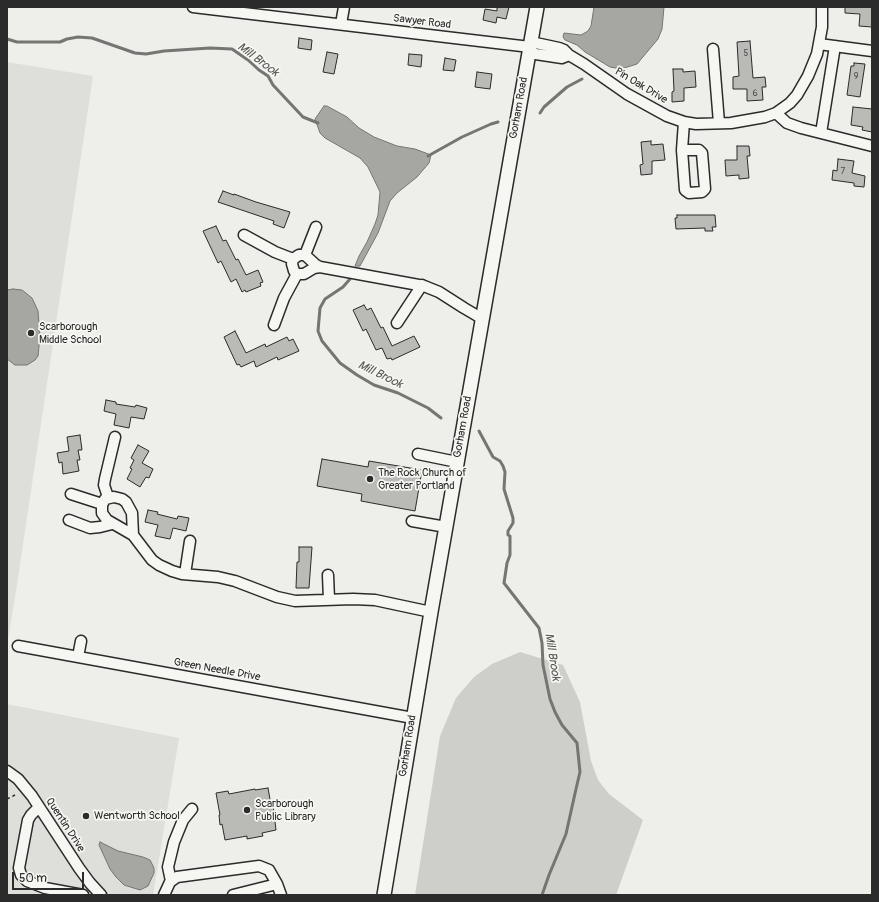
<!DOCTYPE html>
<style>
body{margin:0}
#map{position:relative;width:879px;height:902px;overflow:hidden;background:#eeeeea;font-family:Pangolin,sans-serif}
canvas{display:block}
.frame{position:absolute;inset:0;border:8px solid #2b2b2b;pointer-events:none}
.scale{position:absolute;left:12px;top:872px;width:72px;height:18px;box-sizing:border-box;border:2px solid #2b2b2b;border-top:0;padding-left:5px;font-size:12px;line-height:14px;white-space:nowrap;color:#2b2b2b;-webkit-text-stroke:3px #f6f6f2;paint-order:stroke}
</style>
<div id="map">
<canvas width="879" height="902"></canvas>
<div class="frame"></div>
<div class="scale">50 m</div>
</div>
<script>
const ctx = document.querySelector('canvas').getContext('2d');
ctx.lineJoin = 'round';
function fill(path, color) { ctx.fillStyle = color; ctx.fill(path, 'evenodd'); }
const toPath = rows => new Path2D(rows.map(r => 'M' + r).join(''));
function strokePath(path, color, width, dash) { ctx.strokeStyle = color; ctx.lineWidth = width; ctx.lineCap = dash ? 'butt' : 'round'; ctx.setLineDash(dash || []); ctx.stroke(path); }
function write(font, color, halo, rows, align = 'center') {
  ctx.font = font + ' Pangolin,sans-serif'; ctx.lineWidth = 3.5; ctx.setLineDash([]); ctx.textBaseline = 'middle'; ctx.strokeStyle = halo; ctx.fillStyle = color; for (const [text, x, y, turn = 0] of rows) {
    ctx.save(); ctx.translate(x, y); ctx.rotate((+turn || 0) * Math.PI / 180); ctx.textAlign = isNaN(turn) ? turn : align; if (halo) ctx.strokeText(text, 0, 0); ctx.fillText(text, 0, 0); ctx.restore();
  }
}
const built = toPath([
 [7,62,93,76,16,591,7,646],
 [7,704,179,738,153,895,7,895]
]);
const green = toPath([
 [520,652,563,665,580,702,591,761,598,780,609,794,643,820,616,895,415,895,440,736,456,698,474,677,492,664]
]);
const water = toPath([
 [594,7,664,7,662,29,658,39,637,64,621,69,610,67,585,52,577,45,565,40,563,37,564,33,581,35,588,31,591,26,594,7],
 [324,106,327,106,347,117,359,128,374,137,397,146,415,149,431,155,429,163,417,177,397,193,390,201,378,233,360,266,355,266,359,256,367,242,375,224,378,215,380,192,368,167,360,158,325,138,320,133,315,119,324,106],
 [13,289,22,290,32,298,38,311,40,336,38,356,35,360,27,365,15,365,7,359,7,290,13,289],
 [100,842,118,851,143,857,150,860,154,868,154,873,148,886,140,890,124,885,116,877,110,869,99,845,100,842]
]);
const stream = toPath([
 [7,39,17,42,60,42,67,39,78,37,92,38,135,53,146,54,164,51,210,48,232,49,248,60,259,70,268,76,273,85,303,117,318,123],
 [540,113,544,107,567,87,582,79],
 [428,156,462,137,491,124,498,122],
 [350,279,343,287,325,299,320,308,318,331,322,341,340,363,357,375,374,385,398,393,428,408,441,418],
 [479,431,493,457,500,461,503,466,505,472,504,489,513,518,513,523,508,531,508,535,510,536,510,555,507,563,504,583,539,628,542,643,543,665,550,699,555,712,562,725,577,743,580,772,576,789,566,834,549,875,542,895]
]);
const building = toPath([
 [497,7,509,7,506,19,497,17,496,23,483,20,485,9,497,11,497,7],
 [845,7,872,7,872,27,859,26,860,14,845,13,845,7],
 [299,38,312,40,311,50,298,48,299,38],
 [750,41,753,78,765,77,766,87,762,87,763,100,747,101,747,89,733,89,733,77,739,76,737,42,750,41],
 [327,52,338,54,334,74,323,72,327,52],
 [409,54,422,55,421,67,408,65,409,54],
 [445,58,456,60,454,71,443,70,445,58],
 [854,63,865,64,860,97,847,95,851,66,854,66,854,63],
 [673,69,683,69,683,72,695,71,696,87,684,88,684,101,672,102,672,92,674,91,673,69],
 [477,72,492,74,490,89,475,87,477,72],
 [853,107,872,109,872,132,862,130,863,127,851,125,853,107],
 [651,141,651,145,663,144,665,160,652,161,652,174,641,175,640,165,643,164,641,142,651,141],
 [737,146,749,146,750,156,747,156,749,178,739,179,739,175,726,176,725,160,737,160,737,146],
 [838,159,854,161,852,173,865,176,864,187,854,186,854,183,832,180,833,170,837,171,838,159],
 [223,191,234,195,234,194,256,202,290,212,284,228,273,224,274,221,218,202,223,191],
 [677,215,715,215,716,227,712,227,713,231,705,231,705,228,676,229,675,218,677,218,677,215],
 [216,226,223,241,226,240,236,260,238,259,246,275,258,270,263,282,260,283,261,286,246,292,245,290,242,292,236,279,231,282,221,261,218,263,203,231,216,226],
 [364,305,367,310,371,308,381,328,383,327,392,346,414,336,420,347,392,360,391,358,387,359,382,348,376,350,366,329,363,331,353,310,364,305],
 [235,331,246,353,265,344,266,347,287,337,289,341,293,339,299,351,278,360,277,357,256,367,254,361,241,367,239,364,237,365,224,337,235,331],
 [106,400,116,402,116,404,135,407,136,405,147,408,144,419,131,417,129,428,114,425,116,414,104,411,106,400],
 [80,435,82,450,78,450,80,460,77,460,79,471,63,474,62,462,59,463,57,453,69,451,67,437,80,435],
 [138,445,149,451,142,463,153,469,149,478,146,477,140,487,127,479,132,469,130,468,134,460,131,458,138,445],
 [322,459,368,467,369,461,422,470,415,511,361,501,362,494,317,486,322,459],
 [148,510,158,512,157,514,177,519,178,516,189,518,186,531,173,528,170,539,155,536,158,525,145,522,148,510],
 [299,547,312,547,309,588,296,588,297,562,299,562,299,547],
 [268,788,271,805,273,805,276,830,262,833,263,836,247,839,247,836,225,840,222,824,220,825,219,815,220,815,216,793,228,791,229,794,255,789,255,790,268,788]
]);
const path = toPath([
 [7,799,15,795]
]);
const minor = toPath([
 [193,7,530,47],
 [341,24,344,7],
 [531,42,559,48,564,50,569,55,584,64,627,94,667,116,684,122,696,124,731,123,765,117,776,113,790,103,797,95,808,76,817,54,822,27,822,7],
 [819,44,872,51],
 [713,49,719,123],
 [529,53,562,58,569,55],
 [776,113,787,123,801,128,872,146],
 [821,133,835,46],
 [682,150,699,150,702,153,705,189,702,192,689,193,685,190,682,150,684,122],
 [244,235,275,252,293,259],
 [299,255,305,255,316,265,320,267,314,268,304,274,297,274,294,271,292,264,293,259,299,255],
 [305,255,316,227],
 [320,267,424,286,439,292,464,308,481,318],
 [397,323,422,285],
 [274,325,284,298,297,274],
 [418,454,457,462],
 [71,494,102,504],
 [108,497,104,485,105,479,115,437],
 [69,520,90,528,100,527,112,524],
 [412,521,446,527],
 [133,535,107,520,102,513,102,505,105,499,114,497,122,499,126,502,132,513,133,535,152,560,159,565,172,571,182,574,218,577,235,581,277,597,295,601,353,599,375,600,431,612],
 [185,574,190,541],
 [328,575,329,600],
 [18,646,413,718],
 [78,657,81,641],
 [7,771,18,779,32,796,79,868,90,883,101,895],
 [39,807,31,815,28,820,19,868,21,875,27,881,45,888,83,895],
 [171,881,168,867,174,842,183,820,192,809],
 [164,895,170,882,177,877,259,866,269,870,277,884,281,895],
 [233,895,277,884]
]);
const major = toPath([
 [384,895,431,612,537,7]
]);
const markers = [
 [31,333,4,"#2b2b2b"],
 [370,479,4,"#2b2b2b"],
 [247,810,4,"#2b2b2b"],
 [86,816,4,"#2b2b2b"]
];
const numberNames = [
 ["5",746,54],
 ["9",856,77],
 ["6",755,94],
 ["7",843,172]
];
const streetNames = [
 ["Sawyer Road",422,22,7],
 ["Pin Oak Drive",641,86,31],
 ["Gorham Road",519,108,-80],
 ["Gorham Road",463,427,-80],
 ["Green Needle Drive",217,670,10],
 ["Gorham Road",408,746,-81],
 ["Quentin Drive",65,825,57]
];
const poiNames = [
 ["Scarborough",39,327],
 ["Middle School",39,340],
 ["The Rock Church of",378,473],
 ["Greater Portland",378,486],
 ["Scarborough",255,804],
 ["Public Library",255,817],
 ["Wentworth School",94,816]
];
const waterNames = [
 ["Mill Brook",258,60,37],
 ["Mill Brook",380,375,26],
 ["Mill Brook",552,657,81]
];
fill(built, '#dededb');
fill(green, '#cececa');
fill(water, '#a6a6a3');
strokePath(water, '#757573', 1);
strokePath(stream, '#757573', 3);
fill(building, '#babab7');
strokePath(building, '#2b2b2b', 1);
strokePath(minor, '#2b2b2b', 13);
strokePath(major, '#2b2b2b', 16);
strokePath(path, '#2b2b2b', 1.5, [3, 3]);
strokePath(minor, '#f6f6f2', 10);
strokePath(major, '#f6f6f2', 13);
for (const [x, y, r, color] of markers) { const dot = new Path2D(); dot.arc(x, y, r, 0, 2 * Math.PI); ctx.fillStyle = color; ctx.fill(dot); strokePath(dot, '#f6f6f2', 1.5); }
write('9px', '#4f4f4e', null, numberNames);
write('11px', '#2b2b2b', '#f6f6f2', streetNames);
write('11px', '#2b2b2b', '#f6f6f2', poiNames, 'left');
write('italic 12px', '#565655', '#f6f6f2', waterNames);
</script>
